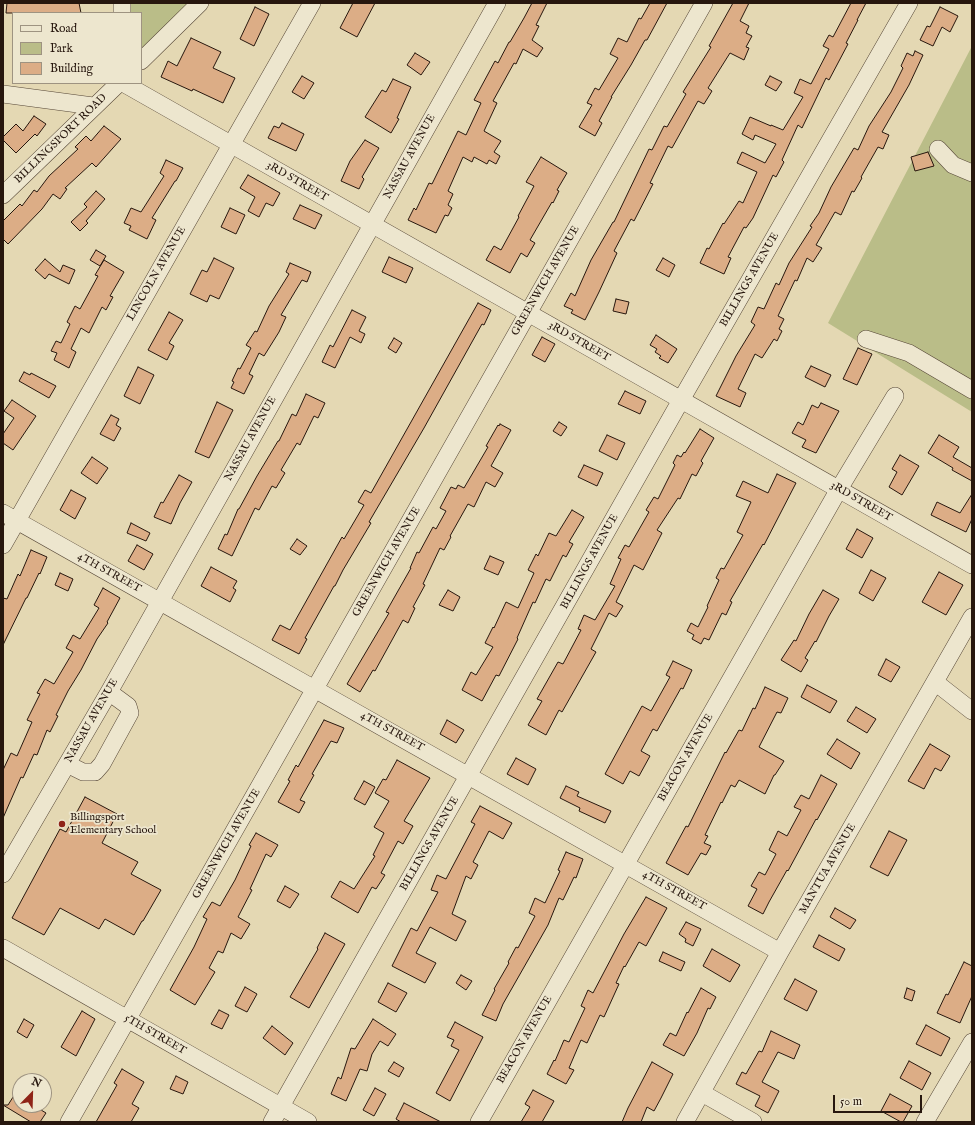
<!DOCTYPE html>
<style>
body{margin:0}
#map{position:relative;width:975px;height:1125px;overflow:hidden;background:#e4d8b3;font-family:"IM FELL English",serif}
canvas{display:block}
.frame{position:absolute;inset:0;border:4px solid #27170e;pointer-events:none}
.legend{position:absolute;left:12px;top:12px;width:130px;height:72px;box-sizing:border-box;background:#ede6ce;border:1px solid #9e9381;margin:0;padding:5px 7px;list-style:none;font-size:12px;color:#27170e}
.legend li{display:flex;align-items:center;gap:8px;height:20px}
.legend b{width:20px;border:1px solid #9e9381}
.north{position:absolute;left:12px;top:1073px;width:40px;height:40px;box-sizing:border-box;background:#ede6ce;border:1px solid #9e9381;border-radius:50%;rotate:23deg;font-size:11px;font-weight:700;line-height:16px;text-align:center;color:#27170e}
.north::after{content:'';display:block;margin:auto;width:14px;height:18px;background:#8f2418;clip-path:polygon(50% 0,100% 100%,50% 72%,0 100%)}
.scale{position:absolute;left:833px;top:1095px;width:89px;height:18px;box-sizing:border-box;border:2px solid #27170e;border-top:0;padding-left:5px;font-size:12px;line-height:14px;white-space:nowrap;color:#27170e;-webkit-text-stroke:3px #ede6ce;paint-order:stroke}
</style>
<div id="map">
<canvas width="975" height="1125"></canvas>
<div class="frame"></div>
<ul class="legend">
<li><b style="height:5px;background:#ede6ce"></b>Road</li>
<li><b style="height:11px;background:#babd88"></b>Park</li>
<li><b style="height:11px;background:#dcad86"></b>Building</li>
</ul>
<div class="north">N</div>
<div class="scale">50 m</div>
</div>
<script>
const ctx = document.querySelector('canvas').getContext('2d');
ctx.lineJoin = 'round';
function fill(path, color) { ctx.fillStyle = color; ctx.fill(path, 'evenodd'); }
const toPath = rows => new Path2D(rows.map(r => 'M' + r).join(''));
function strokePath(path, color, width, dash) { ctx.strokeStyle = color; ctx.lineWidth = width; ctx.lineCap = dash ? 'butt' : 'round'; ctx.setLineDash(dash || []); ctx.stroke(path); }
function write(font, color, halo, rows, align = 'center') {
  ctx.font = font + ' "IM FELL English",serif'; ctx.lineWidth = 3.5; ctx.setLineDash([]); ctx.textBaseline = 'middle'; ctx.strokeStyle = halo; ctx.fillStyle = color; for (const [text, x, y, turn = 0] of rows) {
    ctx.save(); ctx.translate(x, y); ctx.rotate((+turn || 0) * Math.PI / 180); ctx.textAlign = isNaN(turn) ? turn : align; if (halo) ctx.strokeText(text, 0, 0); ctx.fillText(text, 0, 0); ctx.restore();
  }
}
const green = toPath([
 [126,3,197,3,141,58,141,13,127,13],
 [972,46,972,412,828,323]
]);
const building = toPath([
 [7,3,79,3,81,13,6,13,7,3],
 [353,3,375,3,357,37,340,28,353,3],
 [532,3,547,3,536,25,539,26,532,40,543,48,537,57,523,49,516,64,514,63,493,101,497,103,484,131,501,141,494,152,500,156,496,164,489,160,487,164,474,157,472,162,463,157,448,191,453,194,448,205,452,208,448,216,445,215,436,233,408,220,414,208,416,210,429,183,432,184,458,131,466,135,481,103,474,100,495,61,498,63,509,42,510,42,524,18,532,3],
 [650,3,667,3,647,40,645,40,631,65,611,97,612,97,599,121,602,123,595,136,579,127,592,105,587,103,595,88,599,90,618,58,610,54,618,38,627,42,639,18,641,19,650,3],
 [733,3,749,3,740,21,749,26,746,33,752,36,746,47,749,48,744,60,730,53,708,88,712,91,704,104,698,101,672,148,668,146,650,183,653,184,634,221,631,219,614,251,617,253,599,292,585,320,571,313,573,310,564,306,571,293,575,296,591,260,613,222,614,222,649,149,652,150,664,126,667,127,686,94,683,92,711,47,709,46,733,3],
 [851,3,866,3,857,20,858,20,846,43,848,44,829,80,826,78,802,128,798,125,782,160,784,162,776,177,773,175,753,218,746,228,744,227,728,257,731,258,724,274,700,263,707,248,709,249,723,223,724,224,739,201,743,203,757,172,737,163,742,152,765,163,776,144,755,135,753,140,742,134,750,117,771,126,771,125,783,130,803,97,794,93,800,79,811,84,829,49,823,46,829,35,833,37,851,3],
 [255,7,269,14,254,46,240,39,255,7],
 [940,7,958,16,950,32,942,27,933,46,920,40,927,26,930,27,940,7],
 [191,38,221,52,213,68,235,78,223,103,193,89,192,91,161,77,168,61,177,66,191,38],
 [915,51,923,55,909,85,882,132,889,135,883,149,878,147,861,177,862,178,854,192,852,191,841,215,835,212,816,245,822,248,813,262,807,258,797,281,795,280,778,316,784,319,779,329,782,331,777,341,774,339,762,358,755,354,738,389,746,393,740,407,716,396,736,356,755,325,751,322,758,307,764,309,776,283,779,285,789,263,812,227,810,226,819,213,831,187,854,148,858,150,869,126,891,92,903,68,901,66,907,53,913,56,915,51],
 [415,53,430,62,421,75,407,65,415,53],
 [302,76,314,83,304,99,292,92,302,76],
 [770,76,782,82,776,91,765,85,770,76],
 [393,79,411,87,397,118,399,119,391,133,365,117,382,90,386,92,393,79],
 [34,116,46,124,37,136,35,134,16,153,3,140,3,137,16,124,23,131,34,116],
 [282,123,304,134,296,151,268,138,274,126,279,128,282,123],
 [104,126,121,139,96,167,92,163,65,188,67,189,60,199,53,194,42,209,8,244,3,239,3,221,20,204,22,206,34,190,37,192,49,176,78,149,75,147,86,136,91,141,104,126],
 [365,140,379,148,362,177,364,179,359,189,341,181,350,161,365,140],
 [928,152,934,166,915,171,911,157,928,152],
 [541,157,567,173,557,190,559,191,553,203,552,202,530,240,535,243,527,257,521,253,510,273,486,260,494,246,501,250,519,217,518,216,534,186,526,182,541,157],
 [166,160,183,168,176,181,175,181,152,218,156,220,147,239,129,230,131,226,124,223,131,208,141,212,164,176,160,173,166,160],
 [248,175,280,193,273,206,266,203,259,217,248,211,255,197,240,188,248,175],
 [96,191,105,199,86,221,88,223,80,231,71,222,87,207,84,204,96,191],
 [300,205,322,215,315,229,293,219,300,205],
 [230,208,245,215,236,234,221,227,230,208],
 [96,250,106,256,100,266,90,260,96,250],
 [389,257,413,268,406,283,382,272,389,257],
 [214,258,234,268,219,299,210,295,207,302,190,294,202,270,207,272,214,258],
 [663,258,675,265,669,277,656,270,663,258],
 [45,259,60,272,63,265,75,270,69,284,49,274,45,279,35,270,45,259],
 [104,260,124,272,110,296,113,297,106,310,102,307,89,333,81,328,71,349,76,352,69,368,54,360,57,353,51,351,56,341,61,343,70,324,67,322,75,306,80,309,98,276,95,275,104,260],
 [290,263,311,272,307,282,302,280,281,315,286,317,279,332,264,356,259,353,249,374,253,376,244,394,231,388,234,382,232,381,238,368,240,369,251,348,246,345,255,331,257,332,269,306,289,274,286,272,290,263],
 [616,299,629,302,626,314,613,311,616,299],
 [478,303,491,310,484,325,482,324,424,428,369,522,371,523,343,570,335,586,334,586,305,638,307,639,299,654,272,640,280,625,290,630,342,537,344,539,364,505,358,502,365,490,371,493,478,303],
 [352,310,366,317,359,331,365,334,361,343,350,337,335,368,322,362,330,345,333,347,352,310],
 [169,312,183,320,169,343,174,346,167,360,148,350,169,312],
 [656,335,677,349,668,363,659,358,661,356,655,352,657,349,650,345,656,335],
 [542,337,555,344,545,362,532,355,542,337],
 [394,338,402,343,396,353,388,348,394,338],
 [858,348,872,354,857,385,843,379,858,348],
 [811,366,831,375,825,387,805,377,811,366],
 [138,367,154,375,140,404,124,396,138,367],
 [24,372,30,375,31,373,56,386,49,398,19,381,24,372],
 [625,391,646,401,640,414,618,404,625,391],
 [306,394,325,403,318,418,314,416,300,445,297,443,281,470,285,473,276,488,272,486,259,510,255,508,232,556,218,549,225,534,227,535,238,509,239,509,257,476,278,441,279,441,292,414,296,416,306,394],
 [12,400,36,416,13,450,3,443,3,434,14,418,4,411,12,400],
 [217,402,233,410,209,458,195,452,217,402],
 [821,403,839,411,816,453,802,447,806,440,792,433,798,422,803,425,812,405,818,408,821,403],
 [111,415,119,419,116,425,121,428,114,441,100,434,111,415],
 [559,422,567,427,561,436,553,431,559,422],
 [500,424,511,430,491,466,503,473,495,487,486,482,474,507,468,504,450,536,451,537,444,550,440,548,423,584,425,585,413,607,415,608,408,623,403,620,375,671,373,670,360,692,347,684,389,613,386,612,411,568,410,568,417,552,419,553,433,527,436,529,446,511,440,508,451,487,456,489,458,485,464,488,488,447,486,446,498,425,499,426,500,424],
 [700,429,714,438,701,461,703,463,696,476,692,474,680,499,678,498,657,530,662,533,643,570,634,565,616,602,623,606,616,617,609,613,591,649,596,652,562,712,559,710,546,735,528,725,542,701,537,699,558,662,563,664,581,630,578,629,584,615,595,620,615,586,610,584,621,559,618,558,625,545,629,547,649,512,646,510,654,497,658,499,675,465,673,463,677,455,681,457,684,452,685,453,700,429],
 [607,435,625,443,617,460,599,451,607,435],
 [939,435,959,447,953,457,972,468,972,481,952,470,953,468,928,453,939,435],
 [900,455,919,466,902,495,889,487,897,472,892,469,900,455],
 [92,457,108,468,97,484,81,473,92,457],
 [584,465,603,473,597,486,578,477,584,465],
 [777,474,796,483,764,545,763,544,730,601,732,602,726,615,722,613,709,640,704,638,701,644,692,639,694,635,687,631,691,623,698,627,708,607,707,606,719,580,716,578,721,568,724,569,743,535,737,532,751,502,736,496,743,481,768,493,777,474],
 [179,475,192,482,180,503,171,524,154,517,161,502,163,503,179,475],
 [71,490,86,498,75,519,60,510,71,490],
 [972,494,972,519,966,532,931,515,937,502,960,513,972,494],
 [572,510,584,517,569,542,573,544,566,557,563,555,550,581,546,579,535,603,533,602,517,638,518,639,499,676,496,675,482,701,462,690,471,672,476,675,493,647,485,643,493,627,494,628,506,602,518,608,534,573,528,570,536,554,538,556,549,533,556,536,572,510],
 [131,523,150,533,146,541,127,533,131,523],
 [857,529,873,538,862,558,846,549,857,529],
 [297,539,307,546,300,555,290,549,297,539],
 [137,545,153,554,144,570,128,561,137,545],
 [31,550,47,557,40,574,39,573,27,598,26,598,3,645,3,598,7,599,18,574,20,576,31,550],
 [490,556,504,562,498,575,484,569,490,556],
 [211,567,237,581,233,588,236,590,230,602,201,586,211,567],
 [871,570,886,578,873,601,859,593,871,570],
 [939,572,963,585,946,615,922,602,939,572],
 [60,573,73,579,68,591,55,585,60,573],
 [103,588,120,598,107,622,108,623,97,639,81,670,68,691,56,715,58,716,50,732,47,730,37,755,34,754,23,778,21,777,3,818,3,770,11,753,17,756,32,722,27,720,40,694,37,693,45,679,54,684,73,652,66,648,73,635,80,639,99,608,94,605,103,588],
 [448,590,460,597,453,611,439,605,448,590],
 [823,590,839,599,829,616,816,642,815,641,805,658,808,660,801,672,781,660,794,640,796,641,809,614,823,590],
 [886,659,900,667,891,682,878,675,886,659],
 [673,661,692,670,683,689,681,688,657,731,653,729,641,751,650,756,639,776,630,771,623,784,605,774,642,706,651,711,670,677,666,675,673,661],
 [807,685,837,701,830,713,801,697,807,685],
 [765,687,788,698,781,713,777,712,759,747,784,761,775,775,774,775,765,794,739,780,735,787,731,785,722,803,721,802,705,835,708,836,704,843,711,846,706,855,701,853,688,875,666,863,686,826,688,827,725,752,726,753,739,730,742,731,753,708,755,709,765,687],
 [856,707,876,719,867,733,847,721,856,707],
 [324,720,344,728,337,743,331,741,312,774,314,775,300,800,305,802,299,813,278,802,290,781,288,780,296,765,298,767,324,720],
 [447,720,464,730,456,743,440,734,447,720],
 [837,739,860,753,851,769,827,754,837,739],
 [930,744,950,756,941,771,935,768,924,789,908,781,930,744],
 [516,758,536,769,528,785,507,774,516,758],
 [397,760,430,778,404,821,413,826,403,844,398,841,381,873,385,875,376,889,372,887,358,913,331,897,340,881,354,889,375,856,373,855,384,833,374,827,389,801,375,793,383,779,386,780,397,760],
 [821,775,837,784,817,820,816,819,788,871,787,870,769,902,763,914,748,906,757,889,751,886,759,872,765,875,776,854,769,850,778,831,787,836,801,810,794,807,801,795,809,799,821,775],
 [364,781,375,787,365,805,354,799,364,781],
 [566,786,579,792,577,796,611,811,605,823,579,811,580,808,560,798,566,786],
 [85,797,117,814,102,843,138,862,131,874,161,890,143,921,142,921,134,935,105,919,99,929,60,908,44,935,12,918,60,829,66,832,85,797],
 [480,806,512,823,503,839,489,831,473,862,478,865,471,879,466,876,452,914,466,921,456,941,430,927,416,953,436,963,425,983,392,966,411,928,417,931,438,892,431,890,437,875,446,879,475,824,471,822,480,806],
 [889,831,907,840,888,876,870,867,889,831],
 [256,833,278,845,271,857,266,854,250,889,252,890,238,917,250,924,241,939,231,933,223,953,218,951,209,968,215,972,195,1005,170,990,194,947,207,919,203,917,212,902,220,906,235,880,251,846,249,845,256,833],
 [566,852,583,859,576,878,574,877,563,900,559,898,548,925,503,1004,496,1021,482,1015,495,990,494,989,509,963,508,962,516,947,518,948,535,916,529,913,535,898,545,903,560,871,558,870,566,852],
 [285,886,299,894,290,908,277,901,285,886],
 [646,897,667,908,646,946,639,942,625,967,624,966,616,983,619,984,604,1017,600,1015,587,1043,581,1040,569,1068,574,1070,566,1084,547,1074,554,1060,555,1061,564,1040,569,1042,585,1008,581,1006,588,990,593,993,624,934,646,897],
 [835,908,856,920,850,929,830,917,835,908],
 [686,922,701,929,693,946,685,942,686,939,679,934,686,922],
 [325,933,345,944,309,1008,290,997,318,949,317,948,325,933],
 [819,935,845,949,839,961,813,947,819,935],
 [712,949,740,965,730,982,703,966,712,949],
 [663,952,685,962,681,971,659,961,663,952],
 [964,962,972,966,972,996,960,1023,937,1013,946,994,948,995,964,962],
 [461,975,472,981,466,990,456,983,461,975],
 [795,979,817,991,807,1011,784,999,795,979],
 [388,983,407,993,396,1012,378,1002,388,983],
 [245,987,257,994,247,1012,235,1006,245,987],
 [701,988,716,997,710,1009,708,1008,697,1033,684,1056,663,1045,670,1033,676,1036,687,1012,688,1013,701,988],
 [907,988,915,991,912,1001,904,998,907,988],
 [219,1010,229,1015,222,1029,211,1024,219,1010],
 [82,1011,95,1019,76,1056,61,1047,82,1011],
 [24,1019,34,1025,27,1038,17,1032,24,1019],
 [373,1019,396,1034,388,1046,380,1041,372,1054,367,1071,360,1069,346,1101,331,1094,338,1077,341,1079,351,1048,355,1049,373,1019],
 [455,1022,483,1037,450,1101,436,1093,459,1050,451,1046,454,1040,447,1037,455,1022],
 [926,1025,950,1038,941,1056,916,1044,926,1025],
 [272,1026,293,1043,285,1055,263,1038,272,1026],
 [771,1031,800,1045,794,1059,778,1052,762,1082,779,1091,768,1113,755,1106,760,1096,736,1084,742,1072,746,1074,759,1051,762,1052,771,1031],
 [909,1061,931,1073,922,1090,900,1078,909,1061],
 [394,1062,404,1068,399,1077,388,1071,394,1062],
 [652,1062,673,1074,661,1098,654,1111,647,1107,641,1122,622,1122,628,1108,652,1062],
 [122,1069,144,1082,132,1104,139,1108,131,1122,96,1122,117,1085,114,1083,122,1069],
 [176,1076,188,1082,183,1094,170,1089,176,1076],
 [20,1086,20,1105,33,1105,46,1113,40,1122,31,1122,3,1105,8,1105,20,1086],
 [375,1088,386,1094,374,1116,363,1110,375,1088],
 [533,1090,554,1101,542,1122,521,1122,530,1107,525,1104,533,1090],
 [890,1094,912,1106,903,1122,901,1122,881,1111,890,1094],
 [404,1103,441,1122,401,1122,396,1119,404,1103]
]);
const minor = toPath([
 [122,3,122,13],
 [141,61,200,3],
 [123,83,972,565],
 [3,94,93,106],
 [938,149,953,165,972,173],
 [3,195,119,83],
 [866,339,909,353,972,390],
 [3,513,780,952],
 [3,545,312,3],
 [935,682,972,711],
 [67,764,83,772,95,772,102,764,130,713,128,706,109,692],
 [3,874,109,692,497,3],
 [3,948,308,1122],
 [702,1093,753,1122],
 [69,1122,704,3],
 [272,1122,681,400,909,3],
 [479,1122,839,489,895,396],
 [685,1122,780,952,972,617],
 [925,1122,972,1042]
]);
const markers = [
 [62,824,4,"#8f2418"]
];
const streetNames = [
 ["BILLINGSPORT ROAD",61,139,-44],
 ["NASSAU AVENUE",410,157,-61],
 ["3RD STREET",297,182,30],
 ["LINCOLN AVENUE",157,274,-60],
 ["BILLINGS AVENUE",750,280,-60],
 ["GREENWICH AVENUE",546,281,-60],
 ["3RD STREET",579,342,30],
 ["NASSAU AVENUE",251,439,-61],
 ["3RD STREET",861,502,30],
 ["GREENWICH AVENUE",387,562,-60],
 ["BILLINGS AVENUE",590,562,-61],
 ["4TH STREET",109,573,29],
 ["NASSAU AVENUE",92,721,-60],
 ["4TH STREET",392,732,29],
 ["BEACON AVENUE",686,758,-60],
 ["GREENWICH AVENUE",227,844,-60],
 ["BILLINGS AVENUE",430,844,-60],
 ["MANTUA AVENUE",828,869,-60],
 ["4TH STREET",674,891,29],
 ["5TH STREET",155,1035,30],
 ["BEACON AVENUE",525,1040,-60]
];
const poiNames = [
 ["Billingsport",70,818],
 ["Elementary School",70,831]
];
fill(green, '#babd88');
fill(building, '#dcad86');
strokePath(building, '#27170e', 1);
strokePath(minor, '#564737', 18);
strokePath(minor, '#ede6ce', 17);
for (const [x, y, r, color] of markers) { const dot = new Path2D(); dot.arc(x, y, r, 0, 2 * Math.PI); ctx.fillStyle = color; ctx.fill(dot); strokePath(dot, '#ede6ce', 1.5); }
write('11px', '#27170e', '#ede6ce', streetNames);
write('11px', '#27170e', '#ede6ce', poiNames, 'left');
</script>
